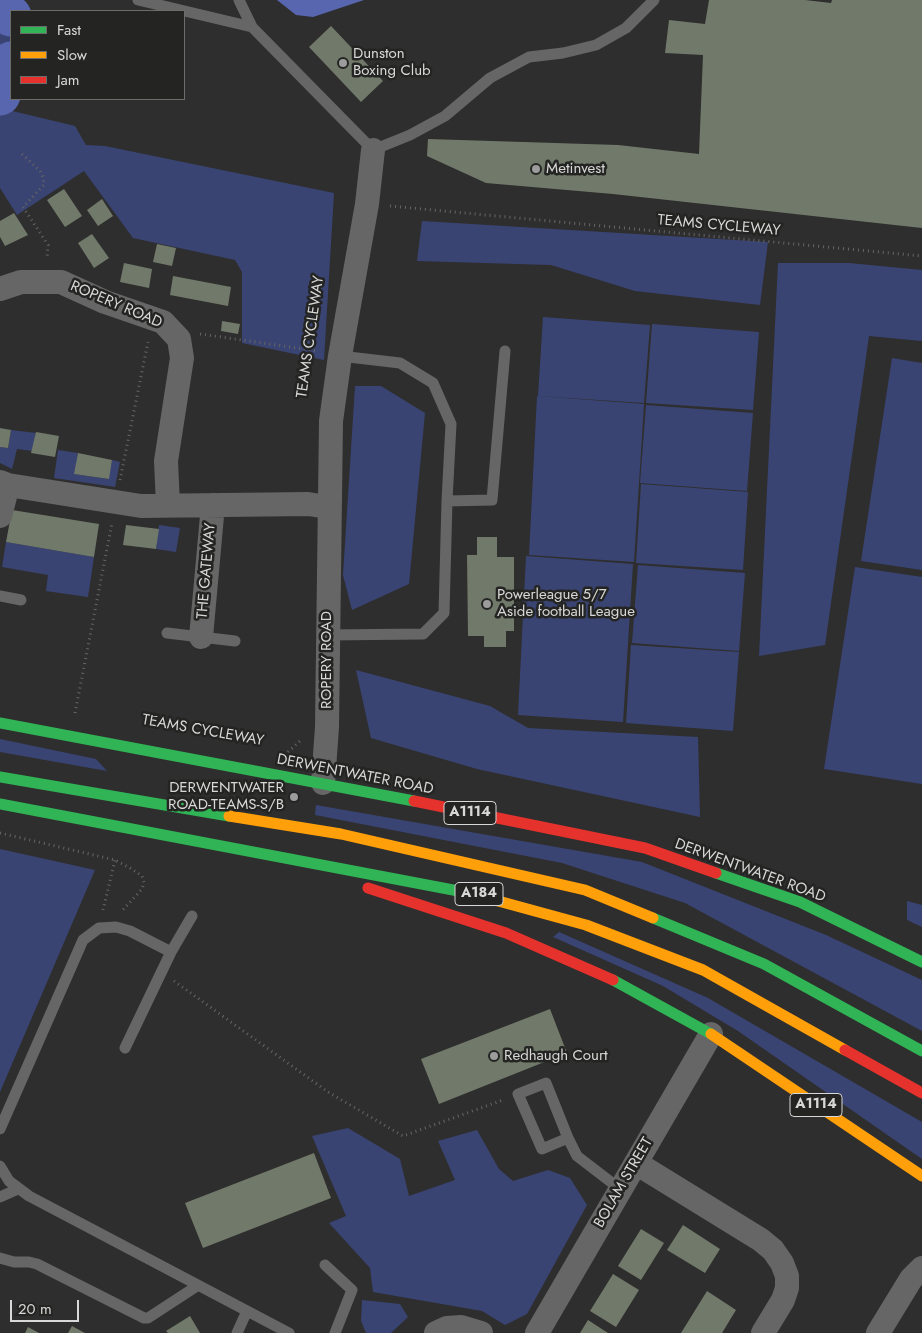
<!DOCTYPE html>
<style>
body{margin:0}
#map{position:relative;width:922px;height:1333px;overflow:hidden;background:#2e2e2e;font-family:Jost,sans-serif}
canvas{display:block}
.legend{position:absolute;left:10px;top:10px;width:175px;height:90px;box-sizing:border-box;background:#242523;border:1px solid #6c6d6b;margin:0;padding:6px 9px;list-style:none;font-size:15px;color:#d7d8d7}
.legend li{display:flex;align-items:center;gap:10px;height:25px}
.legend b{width:25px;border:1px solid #6c6d6b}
.scale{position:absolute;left:10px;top:1300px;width:69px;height:22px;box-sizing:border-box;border:2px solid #d7d8d7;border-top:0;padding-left:6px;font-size:15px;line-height:18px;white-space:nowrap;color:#d7d8d7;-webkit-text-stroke:4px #242523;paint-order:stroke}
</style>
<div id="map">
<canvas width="922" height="1333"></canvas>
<ul class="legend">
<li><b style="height:6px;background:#30b455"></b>Fast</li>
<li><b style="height:6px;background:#ff9f0a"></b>Slow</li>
<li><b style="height:6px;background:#e5322d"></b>Jam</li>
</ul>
<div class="scale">20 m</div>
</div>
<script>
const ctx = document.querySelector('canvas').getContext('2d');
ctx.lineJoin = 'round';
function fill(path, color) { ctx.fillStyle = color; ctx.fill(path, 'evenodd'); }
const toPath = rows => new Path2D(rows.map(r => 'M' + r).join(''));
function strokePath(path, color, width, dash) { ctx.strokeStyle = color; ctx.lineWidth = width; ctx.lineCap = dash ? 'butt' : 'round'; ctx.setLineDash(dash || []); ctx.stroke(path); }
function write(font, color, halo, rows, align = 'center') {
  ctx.font = font + ' Jost,sans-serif'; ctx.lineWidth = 5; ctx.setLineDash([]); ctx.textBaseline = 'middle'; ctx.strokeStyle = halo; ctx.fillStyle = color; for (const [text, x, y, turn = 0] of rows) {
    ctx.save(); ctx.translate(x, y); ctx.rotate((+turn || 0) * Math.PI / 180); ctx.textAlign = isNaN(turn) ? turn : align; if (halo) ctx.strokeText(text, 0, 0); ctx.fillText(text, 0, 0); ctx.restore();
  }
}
const green = toPath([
 [0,18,11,38,11,81,0,79],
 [0,108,75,126,86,145,105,146,334,193,324,360,242,343,242,272,235,260,133,238,84,171,17,215,0,188],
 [422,221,768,242,760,305,635,291,551,265,417,261],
 [778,263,849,263,922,270,922,341,869,336,825,645,759,656],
 [543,317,650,325,644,403,538,396],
 [652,324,759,332,753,410,646,403],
 [892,358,922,363,922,570,861,561],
 [355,386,381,386,425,413,409,584,352,610,343,575],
 [537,396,644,404,634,562,529,555],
 [646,405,753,413,747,491,640,483],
 [11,430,36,433,33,451,17,449,12,469,0,463,0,447,8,448],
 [58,450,78,453,75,474,108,479,112,460,120,462,115,487,54,478],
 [641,484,748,492,743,570,636,563],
 [159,525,180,528,176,552,156,549],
 [6,542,94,557,88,597,46,591,48,575,2,567],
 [526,556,633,564,623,722,518,715],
 [638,565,745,573,739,651,632,643],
 [855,567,922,577,922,784,824,769],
 [631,645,739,652,733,731,626,723],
 [356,670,490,706,528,728,698,737,700,817,477,769,371,738],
 [0,739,96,759,107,771,0,752],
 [316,805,642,862,826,935,922,980,922,1031,685,903,562,863,315,815],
 [0,849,95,870,0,1092],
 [907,901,922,905,922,927,907,920],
 [559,932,708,998,922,1122,922,1159,738,1031,663,986,553,937],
 [348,1128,400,1159,409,1196,455,1180,438,1141,477,1130,499,1169,513,1181,548,1170,570,1178,587,1205,527,1314,505,1325,482,1311,373,1292,370,1268,329,1223,346,1216,312,1136],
 [362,1300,400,1304,408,1317,391,1333,366,1333,361,1321]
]);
const water = toPath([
 [277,0,364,0,313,17,296,15]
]);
const river = toPath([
 [0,11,11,16],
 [0,95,11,62]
]);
const building = toPath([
 [709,0,805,0,831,3,832,0,922,0,922,228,613,194,486,183,427,156,428,139,618,145,699,154,703,55,665,53,669,20,705,24],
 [331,26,383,81,361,102,309,47],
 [64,189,82,216,65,227,47,200],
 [102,199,113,216,98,226,87,210],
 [14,213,28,235,5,246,0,237,0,221],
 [92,234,109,258,94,268,78,243],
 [157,244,176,248,172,266,153,262],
 [124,263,152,269,149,288,120,282],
 [173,276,231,287,228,306,170,295],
 [222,321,240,324,238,334,221,331],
 [0,428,11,430,8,448,0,447],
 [36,432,59,436,55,457,31,453],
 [78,453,112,460,109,479,74,474],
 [12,510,99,524,94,557,6,542],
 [126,525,159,529,156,549,123,545],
 [477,537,497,537,497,557,514,557,514,631,506,631,506,647,484,647,484,636,468,636,467,555,477,555],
 [550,1009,567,1053,439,1104,421,1059],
 [314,1153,331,1198,203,1248,185,1203],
 [683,1225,720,1249,705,1273,667,1250],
 [641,1229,664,1243,641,1280,618,1266],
 [613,1274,639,1290,616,1327,590,1311],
 [707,1291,736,1310,722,1333,681,1333],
 [190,1316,200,1333,168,1333,166,1331],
 [588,1320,608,1333,580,1333],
 [72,1326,85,1333,68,1333],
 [28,1327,39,1333,25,1333]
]);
const path = toPath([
 [22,154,40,171,43,177,44,185,23,207,48,245,47,259],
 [390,206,922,256],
 [200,334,318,351],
 [120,480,148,342],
 [75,713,112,523],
 [288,752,302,739],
 [0,833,115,860,130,868,142,876,144,883,142,889,121,912],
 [103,910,115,860],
 [174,981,328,1092,403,1136,503,1100]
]);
const lane = toPath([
 [138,0,252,27,373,150,410,135,445,116,490,78,529,57,563,53,596,45,626,28,654,0],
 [239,0,252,27],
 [340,356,400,363,433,383,451,424,447,501],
 [0,596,21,600],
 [167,633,235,641],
 [327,635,423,634,444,613,447,501,492,500,505,351],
 [125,1048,171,952,192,916],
 [0,1129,83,940,99,928,116,927,130,931,171,952],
 [568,1138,546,1083,518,1094,542,1149,568,1138,577,1156,620,1189],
 [0,1166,9,1181,29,1196,289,1333],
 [0,1197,18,1189],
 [0,1258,14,1262,29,1262,37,1264,144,1318,148,1318,197,1286],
 [325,1265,352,1290,335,1333],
 [237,1333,247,1311]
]);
const street = toPath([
 [0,289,21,282,61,282,105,302,163,322,179,339,182,358,166,461,168,505],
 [0,482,8,485,141,506,308,504,328,507],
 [0,516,8,485],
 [201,637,213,505],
 [323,783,327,727,331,421,340,356,367,204,373,150],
 [636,1163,761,1240,773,1250,782,1263,787,1276,787,1288,783,1300,763,1333],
 [436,1333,447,1328,461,1327,481,1333],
 [537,1333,711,1034],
 [878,1333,911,1279,922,1268]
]);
const fast = toPath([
 [0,723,414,801],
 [0,777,229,816],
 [0,804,469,893],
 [716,873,800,902,922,962],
 [653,918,764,964,922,1051],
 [613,980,711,1034]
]);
const slow = toPath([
 [229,816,341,834,585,890,653,918],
 [469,893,586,925,703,970,845,1050],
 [711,1034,922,1176]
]);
const jam = toPath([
 [414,801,645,848,716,873],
 [368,888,506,933,613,980],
 [845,1050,922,1093]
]);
const markers = [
 [343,63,5,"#9c9c9c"],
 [536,169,5,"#9c9c9c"],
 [487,604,5,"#9c9c9c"],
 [294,797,5,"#9c9c9c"],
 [494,1056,5,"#9c9c9c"]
];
const shields = [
 [470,813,52],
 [479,894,48],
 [816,1105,52]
];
const shieldNames = [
 ["A1114",470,813],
 ["A184",479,894],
 ["A1114",816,1105]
];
const poiNames = [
 ["Dunston",353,54],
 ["Boxing Club",353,71],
 ["Metinvest",546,169],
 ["Powerleague 5/7",497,595],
 ["Aside football League",497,612],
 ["DERWENTWATER",284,788,"right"],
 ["ROAD-TEAMS-S/B",284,805,"right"],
 ["Redhaugh Court",504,1056]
];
const streetNames = [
 ["TEAMS CYCLEWAY",719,226,5],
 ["ROPERY ROAD",116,305,23],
 ["TEAMS CYCLEWAY",311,337,-82],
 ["THE GATEWAY",207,571,-85],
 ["ROPERY ROAD",327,660,-90],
 ["TEAMS CYCLEWAY",203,731,10],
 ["DERWENTWATER ROAD",355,775,11],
 ["DERWENTWATER ROAD",750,871,20],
 ["BOLAM STREET",624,1183,-60]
];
fill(green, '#3a4473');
fill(water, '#5866af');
strokePath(river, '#5866af', 41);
fill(building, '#717a6a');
strokePath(path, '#656665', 3, [1, 4]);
strokePath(lane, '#656665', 11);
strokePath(street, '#656665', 24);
strokePath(fast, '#30b455', 11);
strokePath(slow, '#ff9f0a', 11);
strokePath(jam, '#e5322d', 11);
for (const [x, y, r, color] of markers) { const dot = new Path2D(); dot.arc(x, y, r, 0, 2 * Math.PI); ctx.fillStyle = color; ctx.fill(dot); strokePath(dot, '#242523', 2); }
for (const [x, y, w] of shields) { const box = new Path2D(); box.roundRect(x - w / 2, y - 11.5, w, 23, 4); ctx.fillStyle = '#242523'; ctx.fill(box); strokePath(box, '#d7d8d7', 1); }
write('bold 14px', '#d7d8d7', null, shieldNames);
write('15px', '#d7d8d7', '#242523', poiNames, 'left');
write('15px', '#d7d8d7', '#242523', streetNames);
</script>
